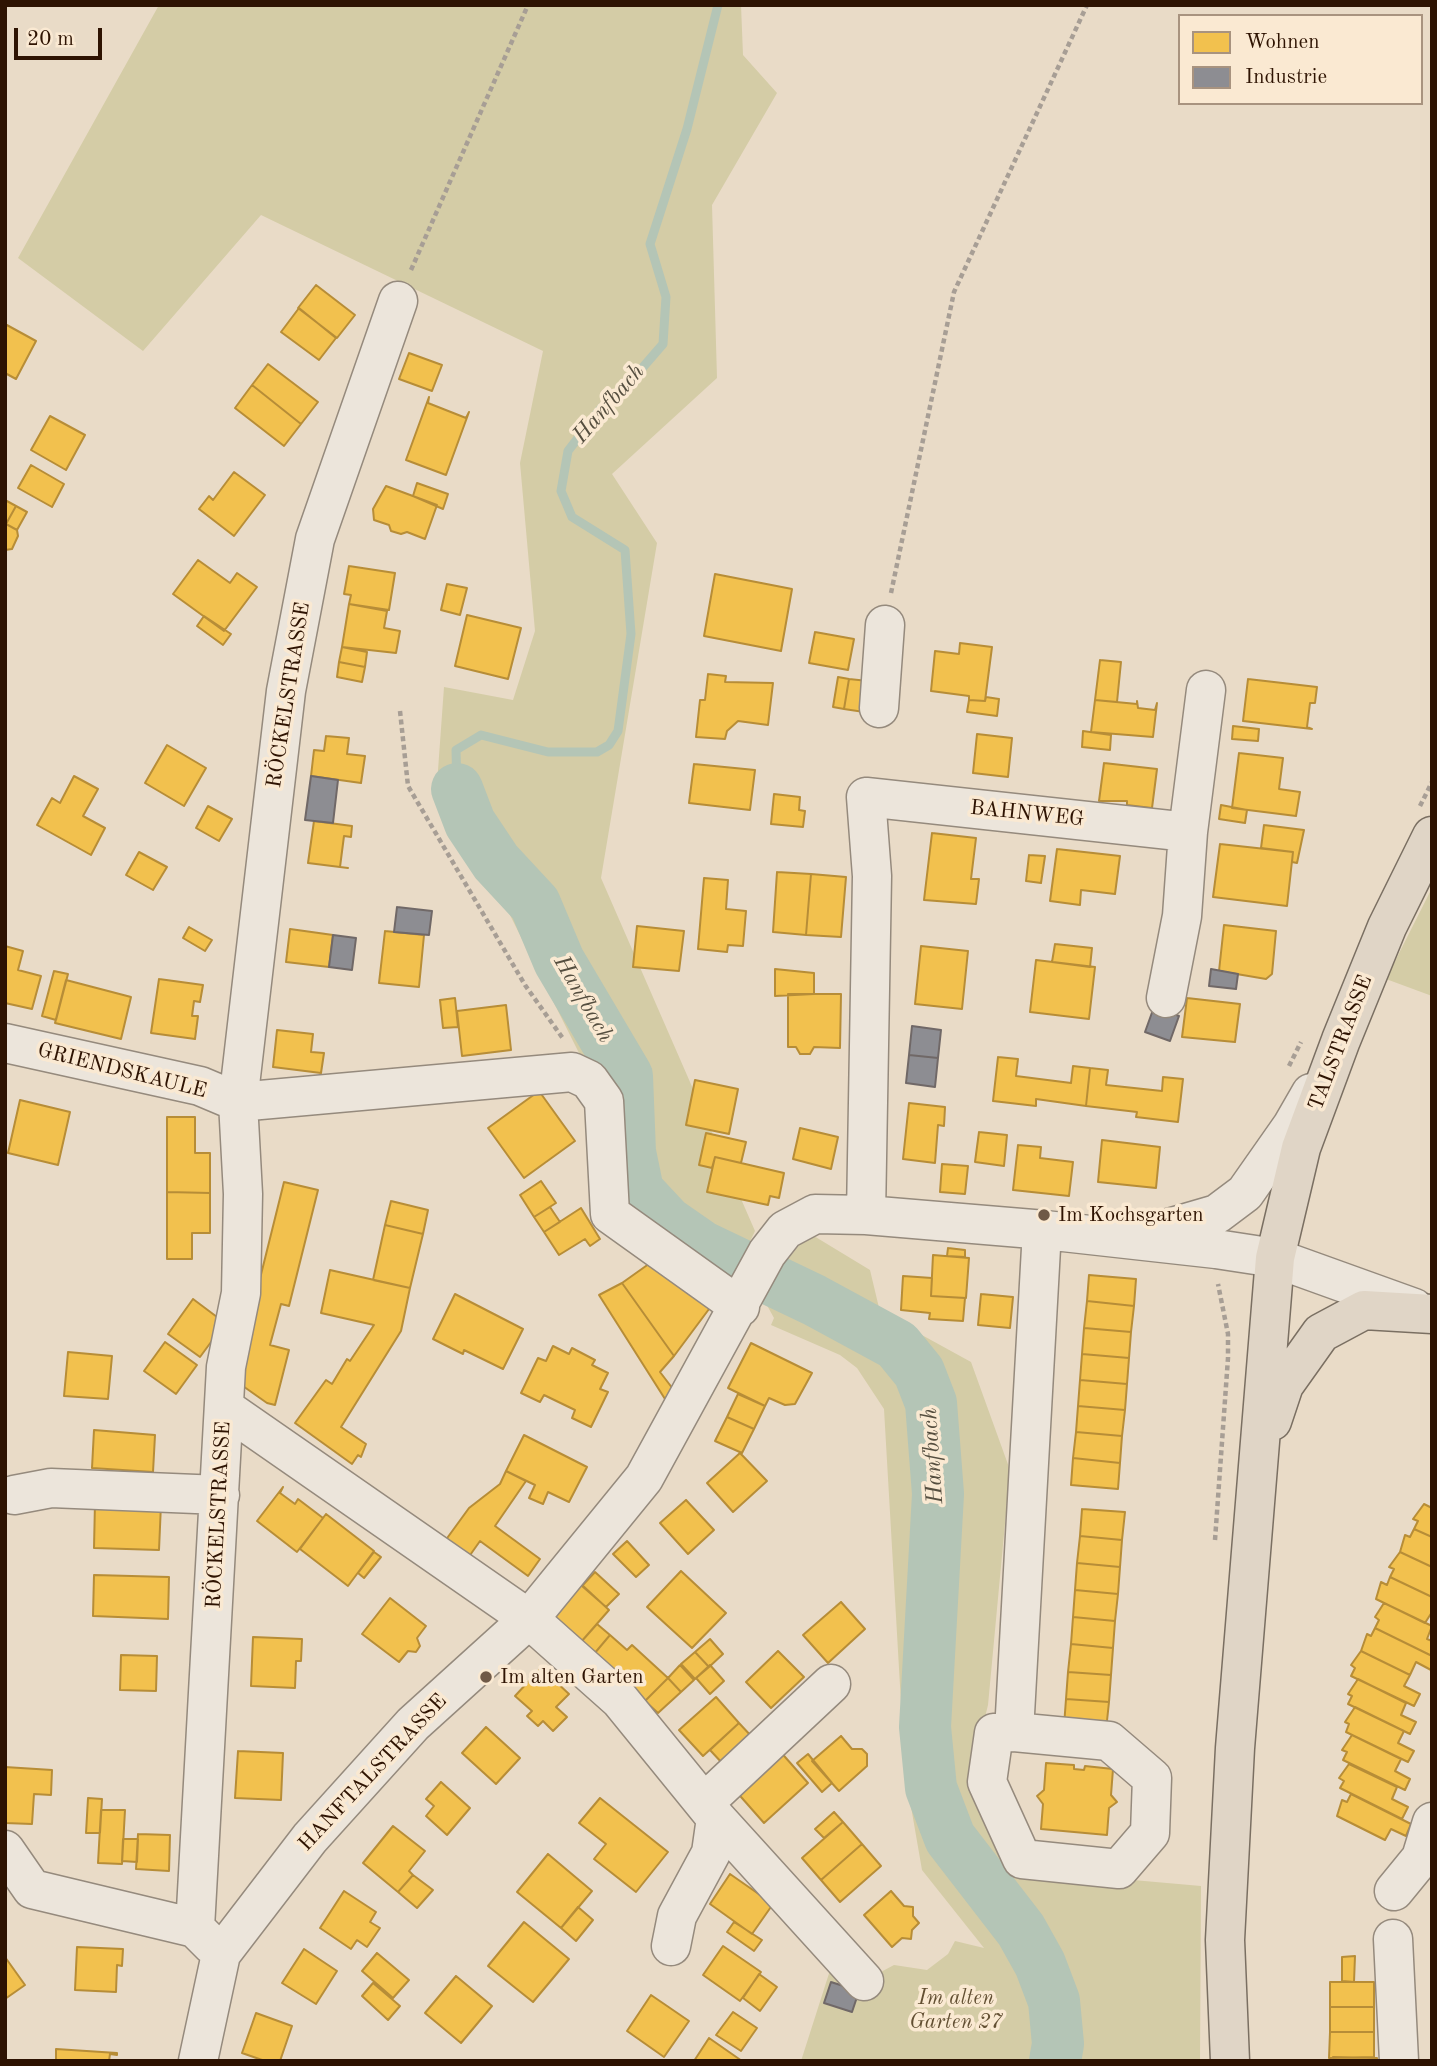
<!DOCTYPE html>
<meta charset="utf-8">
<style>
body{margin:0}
#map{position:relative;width:1437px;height:2066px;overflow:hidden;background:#e9dbc7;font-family:"Old Standard TT",serif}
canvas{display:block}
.frame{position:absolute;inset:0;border:7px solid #2e1302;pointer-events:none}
.legend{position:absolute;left:1178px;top:14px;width:245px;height:91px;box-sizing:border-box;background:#fae9d2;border:2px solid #a8937f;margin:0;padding:9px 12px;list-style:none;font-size:21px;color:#2e1302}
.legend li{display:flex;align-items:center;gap:14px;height:35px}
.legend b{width:35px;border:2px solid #a8937f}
.scale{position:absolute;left:14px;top:28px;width:88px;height:32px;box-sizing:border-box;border:4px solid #2e1302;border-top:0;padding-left:9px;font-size:21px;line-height:24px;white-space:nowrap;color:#2e1302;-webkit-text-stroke:5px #fae9d2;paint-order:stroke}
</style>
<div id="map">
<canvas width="1437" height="2066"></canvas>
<div class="frame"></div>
<ul class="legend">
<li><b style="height:19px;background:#f2c14e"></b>Wohnen</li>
<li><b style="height:19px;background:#8d8d92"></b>Industrie</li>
</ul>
<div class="scale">20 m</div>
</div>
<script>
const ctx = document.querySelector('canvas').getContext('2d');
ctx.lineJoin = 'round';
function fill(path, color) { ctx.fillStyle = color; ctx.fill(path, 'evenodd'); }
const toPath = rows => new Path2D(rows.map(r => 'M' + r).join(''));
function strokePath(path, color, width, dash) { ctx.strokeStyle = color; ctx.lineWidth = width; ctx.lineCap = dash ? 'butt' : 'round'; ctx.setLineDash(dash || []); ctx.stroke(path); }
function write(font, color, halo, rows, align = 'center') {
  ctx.font = font + ' "Old Standard TT",serif'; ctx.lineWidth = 7; ctx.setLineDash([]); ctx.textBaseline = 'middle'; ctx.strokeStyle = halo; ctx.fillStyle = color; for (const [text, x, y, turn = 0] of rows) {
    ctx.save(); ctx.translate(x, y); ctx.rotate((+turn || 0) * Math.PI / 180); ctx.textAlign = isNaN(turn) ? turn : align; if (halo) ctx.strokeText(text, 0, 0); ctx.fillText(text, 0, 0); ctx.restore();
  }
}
const green = toPath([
 [159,5,741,5,743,55,777,93,712,205,717,378,612,474,657,543,601,878,755,1231,735,1273,642,1219,610,1115,506,907,436,798,444,687,513,700,535,631,520,463,543,351,261,215,143,351,18,258],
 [1432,888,1432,996,1386,979],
 [809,1233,870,1270,880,1312,971,1362,1010,1470,988,1705,971,1774,1008,1869,1201,1886,1200,2061,801,2061,833,1961,864,1981,894,1965,927,1970,948,1954,955,1941,984,1948,922,1870,905,1772,884,1409,857,1368,840,1355,771,1325,774,1318,763,1298,777,1273]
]);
const homes = toPath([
 [316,285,355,315,337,338,298,308,316,285],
 [299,308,336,338,319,360,281,332,299,308],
 [5,324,36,341,16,379,5,373,5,324],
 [409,353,442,365,432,391,399,379,409,353],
 [268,364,318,402,301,424,252,385,268,364],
 [252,385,301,424,284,446,235,408,252,385],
 [429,397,428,403,466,418,469,412,446,475,406,460,429,397],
 [50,416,85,435,66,470,31,450,50,416],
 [31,465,64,484,52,507,18,488,31,465],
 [234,472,265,495,234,536,199,509,209,496,213,500,234,472],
 [417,483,448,494,443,509,413,496,417,483],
 [386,486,437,505,425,539,407,532,401,534,391,531,389,525,374,520,373,509,386,486],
 [5,500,16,506,6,524,17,530,18,536,12,549,5,550,5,500],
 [16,506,27,512,17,530,6,524,16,506],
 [198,560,230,583,237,573,257,587,224,631,173,594,198,560],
 [349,566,395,573,389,610,349,604,351,595,344,594,349,566],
 [715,574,792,589,781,651,704,636,715,574],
 [447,584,467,588,460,615,441,610,447,584],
 [349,604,387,611,384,628,400,631,396,653,342,647,349,604],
 [467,615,521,628,508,679,455,666,467,615],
 [204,616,231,634,223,645,197,626,204,616],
 [815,632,854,639,848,670,809,663,815,632],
 [960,643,992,647,985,701,969,700,969,696,931,691,935,651,959,654,960,643],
 [342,647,367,652,365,667,339,662,342,647],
 [1100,660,1121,662,1117,702,1095,700,1100,660],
 [339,662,365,667,362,682,337,677,339,662],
 [708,674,726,676,725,682,773,683,768,725,738,721,727,731,725,739,696,737,700,700,705,700,708,674],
 [838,677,849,679,844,709,833,707,838,677],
 [849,679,868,681,864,712,844,709,849,679],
 [1248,679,1317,687,1315,703,1310,703,1307,727,1312,729,1243,721,1248,679],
 [986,697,999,699,997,716,967,712,969,700,985,701,986,697],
 [1095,700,1137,704,1137,701,1138,708,1155,710,1157,703,1153,737,1091,732,1095,700],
 [1233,726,1259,729,1258,741,1232,739,1233,726],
 [1083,731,1111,735,1110,750,1082,747,1083,731],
 [977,734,1012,738,1008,777,973,773,977,734],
 [326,736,349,738,347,754,365,756,361,783,311,776,314,750,324,751,326,736],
 [167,745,206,768,184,806,145,783,167,745],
 [1239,753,1283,758,1279,789,1300,792,1296,816,1232,808,1239,753],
 [1104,763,1157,769,1152,808,1127,805,1127,801,1099,801,1104,763],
 [694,764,755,770,750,810,689,803,694,764],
 [74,776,98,789,83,816,105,828,91,855,37,825,52,798,60,803,74,776],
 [774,794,800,797,799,810,805,811,803,827,771,824,774,794],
 [1221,805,1247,810,1245,823,1219,819,1221,805],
 [208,806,232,819,219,841,196,828,208,806],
 [314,821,352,826,351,837,344,836,340,867,348,868,308,863,314,821],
 [1264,825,1304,830,1297,863,1292,862,1293,852,1261,848,1264,825],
 [932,833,976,838,971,879,979,879,976,904,924,900,932,833],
 [1220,844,1293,852,1287,906,1213,897,1220,844],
 [1057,849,1120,856,1115,894,1081,890,1080,905,1050,901,1057,849],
 [139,852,167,867,153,890,126,875,139,852],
 [1029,855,1045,856,1041,883,1026,881,1029,855],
 [777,872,811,874,806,935,773,932,777,872],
 [811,874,846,877,841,937,806,935,811,874],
 [704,878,728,880,726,909,746,911,743,946,728,945,727,952,698,949,704,878],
 [1224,925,1276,931,1272,974,1266,979,1219,971,1224,925],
 [637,926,684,931,679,971,633,967,637,926],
 [189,927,212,940,205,951,183,938,189,927],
 [290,929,333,935,329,967,286,962,290,929],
 [385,931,424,935,419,987,379,983,385,931],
 [1055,944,1092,948,1090,967,1052,962,1055,944],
 [5,946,23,951,18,970,41,976,32,1009,5,1003,5,946],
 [921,946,968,951,962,1009,915,1004,921,946],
 [1036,960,1095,967,1089,1019,1030,1012,1036,960],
 [775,969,814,973,814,994,775,996,775,969],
 [54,971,68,974,56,1020,42,1016,54,971],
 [159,979,203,985,200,1002,194,1001,192,1016,198,1016,195,1039,151,1033,159,979],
 [66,980,131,997,121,1039,55,1023,66,980],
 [788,994,841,994,840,1048,814,1047,810,1054,800,1054,796,1047,788,1047,788,994],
 [455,998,458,1027,443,1028,440,1000,455,998],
 [1187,998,1240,1004,1235,1042,1182,1037,1187,998],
 [506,1005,511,1050,462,1056,457,1011,506,1005],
 [277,1030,313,1034,311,1052,324,1053,321,1073,273,1067,277,1030],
 [998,1057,1018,1059,1016,1076,1071,1083,1073,1066,1090,1068,1086,1106,1036,1099,1036,1106,993,1101,998,1057],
 [1090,1068,1108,1070,1106,1085,1162,1091,1163,1077,1183,1079,1178,1122,1136,1117,1137,1112,1086,1106,1090,1068],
 [695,1080,738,1089,729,1134,686,1125,695,1080],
 [539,1091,575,1141,524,1178,488,1128,539,1091],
 [20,1100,70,1112,58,1165,8,1153,20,1100],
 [909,1103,945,1107,944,1126,938,1125,935,1163,903,1159,909,1103],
 [167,1117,195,1117,195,1153,210,1153,210,1193,167,1192,167,1117],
 [800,1128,838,1137,831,1169,793,1159,800,1128],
 [979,1132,1007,1135,1004,1166,975,1162,979,1132],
 [706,1133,746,1142,741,1163,715,1157,712,1168,699,1165,706,1133],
 [1102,1140,1160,1147,1156,1188,1098,1182,1102,1140],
 [1018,1145,1041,1147,1040,1158,1073,1162,1069,1196,1013,1190,1018,1145],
 [715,1157,784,1173,779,1198,770,1196,768,1205,707,1192,715,1157],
 [942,1164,968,1166,965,1194,940,1192,942,1164],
 [541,1181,556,1203,534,1217,520,1195,541,1181],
 [284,1182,318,1190,289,1306,281,1304,270,1345,289,1350,275,1405,267,1403,240,1384,239,1363,284,1182],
 [167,1192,210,1193,210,1233,192,1233,192,1259,167,1259,167,1192],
 [391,1201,428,1210,423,1234,385,1225,391,1201],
 [550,1207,560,1222,544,1232,534,1217,550,1207],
 [581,1208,600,1239,590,1246,585,1239,559,1255,544,1232,581,1208],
 [385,1225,423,1234,410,1288,373,1280,385,1225],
 [948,1248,965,1250,965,1257,947,1256,948,1248],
 [933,1255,969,1258,966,1298,931,1296,933,1255],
 [660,1256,715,1301,674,1356,622,1283,660,1256],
 [330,1270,410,1288,401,1331,341,1427,366,1444,361,1457,358,1455,352,1464,295,1423,326,1380,332,1384,347,1359,350,1361,374,1325,321,1313,330,1270],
 [1089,1275,1136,1279,1134,1306,1087,1301,1089,1275],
 [903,1276,932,1278,931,1296,965,1298,963,1321,929,1319,930,1313,901,1310,903,1276],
 [622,1283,674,1356,660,1372,673,1389,665,1399,599,1295,622,1283],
 [455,1294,523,1329,503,1369,464,1350,463,1354,433,1339,455,1294],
 [981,1294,1013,1297,1010,1328,978,1325,981,1294],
 [193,1299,225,1323,200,1357,168,1334,193,1299],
 [1087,1301,1134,1306,1131,1332,1084,1328,1087,1301],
 [1084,1328,1131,1332,1129,1358,1082,1354,1084,1328],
 [165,1342,197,1365,176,1394,144,1371,165,1342],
 [751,1343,812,1373,795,1404,785,1405,769,1398,765,1406,728,1388,751,1343],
 [553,1346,569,1354,572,1348,595,1360,592,1365,608,1373,600,1389,608,1392,591,1427,572,1418,575,1410,544,1395,540,1402,521,1393,538,1358,546,1361,553,1346],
 [68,1352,112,1356,108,1399,64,1396,68,1352],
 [1082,1354,1129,1358,1127,1384,1080,1380,1082,1354],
 [1080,1380,1127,1384,1125,1410,1078,1406,1080,1380],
 [738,1394,765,1406,754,1429,727,1417,738,1394],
 [1078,1406,1125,1410,1122,1436,1076,1432,1078,1406],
 [727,1417,754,1429,742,1453,715,1441,727,1417],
 [94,1430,155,1435,153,1472,92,1468,94,1430],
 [1076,1432,1122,1436,1120,1463,1073,1458,1076,1432],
 [524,1435,587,1467,569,1502,548,1492,543,1504,529,1498,535,1485,506,1471,524,1435],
 [740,1453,767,1481,733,1512,707,1483,740,1453],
 [1073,1458,1120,1463,1118,1489,1071,1485,1073,1458],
 [506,1471,526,1481,495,1526,540,1559,528,1576,480,1541,468,1558,445,1541,469,1508,500,1484,506,1471],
 [283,1487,280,1493,295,1504,298,1499,323,1518,297,1552,257,1521,283,1487],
 [686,1500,714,1530,688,1554,660,1523,686,1500],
 [95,1502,161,1504,159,1550,94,1548,95,1502],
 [1424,1504,1432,1508,1432,1537,1414,1529,1418,1521,1413,1519,1424,1504],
 [1082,1509,1125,1512,1122,1540,1080,1536,1082,1509],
 [326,1514,374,1551,348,1586,300,1549,326,1514],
 [1414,1529,1432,1537,1432,1567,1400,1552,1405,1535,1410,1537,1414,1529],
 [1080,1536,1122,1540,1120,1567,1077,1563,1080,1536],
 [627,1541,649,1565,636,1577,613,1554,627,1541],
 [374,1552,381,1557,364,1578,358,1573,374,1552],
 [1400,1552,1432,1567,1432,1597,1390,1577,1394,1569,1389,1567,1400,1552],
 [1077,1563,1120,1567,1118,1594,1075,1590,1077,1563],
 [681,1571,726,1613,692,1648,647,1607,681,1571],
 [595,1572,619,1594,606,1607,582,1586,595,1572],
 [94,1575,169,1577,168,1619,93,1616,94,1575],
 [1390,1577,1432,1597,1432,1612,1425,1623,1376,1599,1381,1582,1387,1585,1390,1577],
 [581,1584,609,1610,581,1642,552,1615,581,1584],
 [1075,1590,1118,1594,1115,1621,1073,1617,1075,1590],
 [390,1598,426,1626,417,1638,420,1646,416,1652,408,1651,399,1662,362,1634,390,1598],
 [841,1602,865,1629,828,1663,803,1635,841,1602],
 [1384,1603,1432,1626,1427,1639,1432,1641,1432,1656,1375,1628,1379,1620,1375,1617,1384,1603],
 [1073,1617,1115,1621,1113,1648,1071,1644,1073,1617],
 [597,1624,610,1635,594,1654,581,1642,597,1624],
 [1375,1628,1432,1656,1431,1670,1416,1662,1410,1675,1361,1651,1367,1634,1371,1636,1375,1628],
 [610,1635,627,1650,632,1645,668,1678,645,1701,594,1654,610,1635],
 [253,1637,302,1639,301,1661,296,1661,295,1688,251,1686,253,1637],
 [710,1639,723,1654,709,1667,695,1652,710,1639],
 [1071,1644,1113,1648,1111,1675,1068,1672,1071,1644],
 [778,1651,804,1677,771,1708,746,1682,778,1651],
 [1361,1651,1410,1675,1404,1686,1420,1694,1414,1706,1351,1676,1355,1668,1351,1665,1361,1651],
 [695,1652,709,1667,695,1679,681,1664,695,1652],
 [121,1655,157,1656,156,1691,120,1690,121,1655],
 [680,1665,694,1680,681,1692,668,1678,680,1665],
 [710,1665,724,1681,710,1694,696,1678,710,1665],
 [541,1668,569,1694,556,1707,567,1717,553,1731,543,1721,538,1726,527,1716,532,1711,515,1696,541,1668],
 [1068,1672,1111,1675,1109,1702,1066,1699,1068,1672],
 [668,1678,681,1692,658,1713,645,1701,668,1678],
 [1358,1679,1406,1703,1401,1715,1416,1722,1410,1734,1348,1704,1352,1696,1348,1694,1358,1679],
 [716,1697,739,1723,703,1756,679,1730,716,1697],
 [1066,1699,1109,1702,1106,1730,1064,1726,1066,1699],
 [1355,1707,1404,1731,1398,1743,1414,1751,1408,1762,1346,1732,1349,1724,1345,1722,1355,1707],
 [739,1723,752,1737,723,1764,710,1750,739,1723],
 [486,1727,520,1758,496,1784,462,1753,486,1727],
 [1352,1735,1401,1759,1395,1771,1410,1779,1405,1790,1343,1760,1347,1752,1342,1750,1352,1735],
 [841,1736,852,1749,862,1749,867,1754,867,1766,839,1791,812,1761,841,1736],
 [778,1749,808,1783,764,1823,734,1789,778,1749],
 [238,1751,283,1753,281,1800,235,1798,238,1751],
 [808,1754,832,1783,822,1792,797,1763,808,1754],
 [1046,1763,1074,1765,1074,1769,1084,1770,1085,1766,1113,1769,1111,1795,1117,1802,1109,1808,1107,1835,1041,1829,1043,1804,1037,1796,1044,1790,1046,1763],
 [1349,1764,1397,1787,1392,1799,1408,1807,1402,1819,1340,1788,1344,1781,1339,1778,1349,1764],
 [5,1767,52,1770,51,1795,34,1794,32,1824,5,1823,5,1767],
 [441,1782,470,1808,447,1835,426,1816,434,1806,426,1799,441,1782],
 [1351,1794,1411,1824,1406,1836,1391,1829,1385,1840,1337,1816,1342,1800,1347,1802,1351,1794],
 [88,1798,102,1799,100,1833,86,1833,88,1798],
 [600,1798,668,1852,636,1892,594,1859,606,1844,579,1823,600,1798],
 [101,1810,125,1810,122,1864,98,1863,101,1810],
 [834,1812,843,1822,824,1838,815,1829,834,1812],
 [843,1822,862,1844,821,1880,802,1858,843,1822],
 [393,1826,425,1851,409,1871,413,1875,398,1892,363,1863,393,1826],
 [138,1834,170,1835,169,1871,136,1869,138,1834],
 [123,1839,138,1839,137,1862,122,1861,123,1839],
 [862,1844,881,1866,840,1902,821,1880,862,1844],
 [548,1854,592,1891,561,1928,517,1892,548,1854],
 [730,1874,773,1904,752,1934,710,1904,730,1874],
 [413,1875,433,1890,417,1908,398,1892,413,1875],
 [344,1891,376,1912,370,1922,380,1928,367,1947,357,1940,351,1949,320,1928,344,1891],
 [891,1891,904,1906,913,1907,913,1916,919,1923,912,1930,911,1939,902,1938,892,1947,864,1915,891,1891],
 [578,1907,593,1920,576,1941,561,1928,578,1907],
 [524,1922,569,1959,533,2002,488,1966,524,1922],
 [734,1922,762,1940,754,1951,727,1932,734,1922],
 [723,1946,761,1972,740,2001,703,1975,723,1946],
 [77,1947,123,1949,122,1966,117,1965,116,1992,75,1990,77,1947],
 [304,1949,337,1971,316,2004,282,1983,304,1949],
 [377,1953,409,1980,393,1998,362,1971,377,1953],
 [1355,1956,1354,1982,1342,1981,1342,1957,1355,1956],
 [5,1957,25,1985,5,1999,5,1957],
 [759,1974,777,1987,760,2011,743,1998,759,1974],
 [456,1976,492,2006,461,2043,425,2013,456,1976],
 [1330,1982,1374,1982,1374,2007,1330,2007,1330,1982],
 [373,1983,400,2006,388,2020,362,1996,373,1983],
 [651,1995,689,2021,664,2057,627,2031,651,1995],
 [1330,2007,1374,2007,1374,2032,1330,2032,1330,2007],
 [733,2012,757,2028,741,2051,716,2035,733,2012],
 [256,2013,292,2026,280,2061,265,2061,242,2053,256,2013],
 [1330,2032,1374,2032,1374,2057,1329,2058,1330,2032],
 [709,2038,742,2061,694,2061,709,2038],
 [56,2049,117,2053,117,2055,110,2054,109,2061,56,2061,56,2049],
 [1333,2057,1377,2058,1377,2061,1333,2061,1333,2057]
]);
const industry = toPath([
 [311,776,338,780,333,823,305,820,311,776],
 [397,907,432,911,429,935,394,932,397,907],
 [333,935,356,938,352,970,329,967,333,935],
 [1211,969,1238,974,1236,989,1209,986,1211,969],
 [1154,1007,1179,1016,1170,1041,1145,1032,1154,1007],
 [912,1026,941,1030,938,1058,909,1055,912,1026],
 [909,1055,938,1058,935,1087,906,1083,909,1055],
 [831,1982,859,1991,852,2012,824,2003,831,1982]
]);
const stream = toPath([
 [457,789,456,750,481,735,548,752,597,752,609,745,618,731,631,634,625,550,572,517,561,491,568,451,601,408,631,381,663,344,666,297,650,244,687,129,718,5]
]);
const river = toPath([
 [457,789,470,823,496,862,535,904,559,961,627,1076,630,1152,638,1191,667,1222,703,1247,814,1300,897,1345,919,1372,931,1403,938,1494,925,1727,931,1788,950,1838,1021,1930,1040,1964,1054,2001,1058,2044,1055,2061]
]);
const path = toPath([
 [411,270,528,5],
 [891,593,954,292,1087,5],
 [400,711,408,786,525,985,564,1040],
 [1420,806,1432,782],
 [1289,1066,1301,1042],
 [1215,1540,1228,1358,1228,1334,1218,1284]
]);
const minor = toPath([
 [879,708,885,625],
 [1166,998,1182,916,1188,832],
 [5,1043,200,1086,238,1102,572,1072,589,1080,604,1101,610,1214,740,1307],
 [866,1215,872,876,866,797,1188,832,1206,690],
 [1145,1235,1217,1214,1245,1193,1292,1126,1311,1093],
 [225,1408,529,1619,620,1700,716,1818,711,1853,677,1916,671,1946],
 [14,1495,51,1488,220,1495],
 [1014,1732,994,1733,987,1782,1022,1859,1119,1869,1150,1833,1152,1778,1109,1741,1014,1732,1042,1230],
 [704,1803,831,1684],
 [716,1818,864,1981],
 [5,1850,32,1889,195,1928,212,1945],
 [1394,1891,1421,1858,1432,1822],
 [195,1928,226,1367,241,1293,243,1194,238,1102,286,691,315,539,398,301],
 [1393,1939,1399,2061],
 [198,2061,221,1954,310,1838,413,1724,529,1619,644,1478,767,1253,785,1230,815,1214,866,1215,1045,1230,1216,1249,1275,1258,1414,1308]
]);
const major = toPath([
 [1272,1421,1284,1385,1321,1333,1364,1310,1432,1314],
 [1230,2061,1225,1940,1235,1748,1275,1258,1301,1148,1341,1040,1387,927,1432,836]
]);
const markers = [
 [1044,1215,7,"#6f5947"],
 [486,1677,7,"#6f5947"]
];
const streetNames = [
 ["RÖCKELSTRASSE",289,695,-81],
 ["BAHNWEG",1027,814,6],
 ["TALSTRASSE",1341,1043,-69],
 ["GRIENDSKAULE",122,1071,14],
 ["RÖCKELSTRASSE",219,1515,-87],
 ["HANFTALSTRASSE",373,1773,-47]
];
const poiNames = [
 ["Im Kochsgarten",1058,1215],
 ["Im alten Garten",500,1677]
];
const parkNames = [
 ["Im alten",956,1998],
 ["Garten 27",956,2022]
];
const waterNames = [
 ["Hanfbach",609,404,-49],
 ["Hanfbach",583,999,60],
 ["Hanfbach",933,1456,-94]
];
fill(green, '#d4cca6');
fill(homes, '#f2c14e');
strokePath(homes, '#b78d37', 2);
fill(industry, '#8d8d92');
strokePath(industry, '#706867', 2);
strokePath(stream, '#b4c5b6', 9);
strokePath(river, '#b4c5b6', 52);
strokePath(minor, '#958a7d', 41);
strokePath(major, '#7a6f62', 41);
strokePath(path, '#a79e95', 4.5, [5, 3.5]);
strokePath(minor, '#ece5db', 38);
strokePath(major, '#e0d5c6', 38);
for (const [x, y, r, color] of markers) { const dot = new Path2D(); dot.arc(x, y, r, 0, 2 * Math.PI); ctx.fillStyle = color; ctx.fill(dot); strokePath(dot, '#fae9d2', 2.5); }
write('21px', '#2e1302', '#fae9d2', streetNames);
write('21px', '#2e1302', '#fae9d2', poiNames, 'left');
write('italic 21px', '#624f32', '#fae9d2', parkNames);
write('italic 23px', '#554e3f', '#fae9d2', waterNames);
</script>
